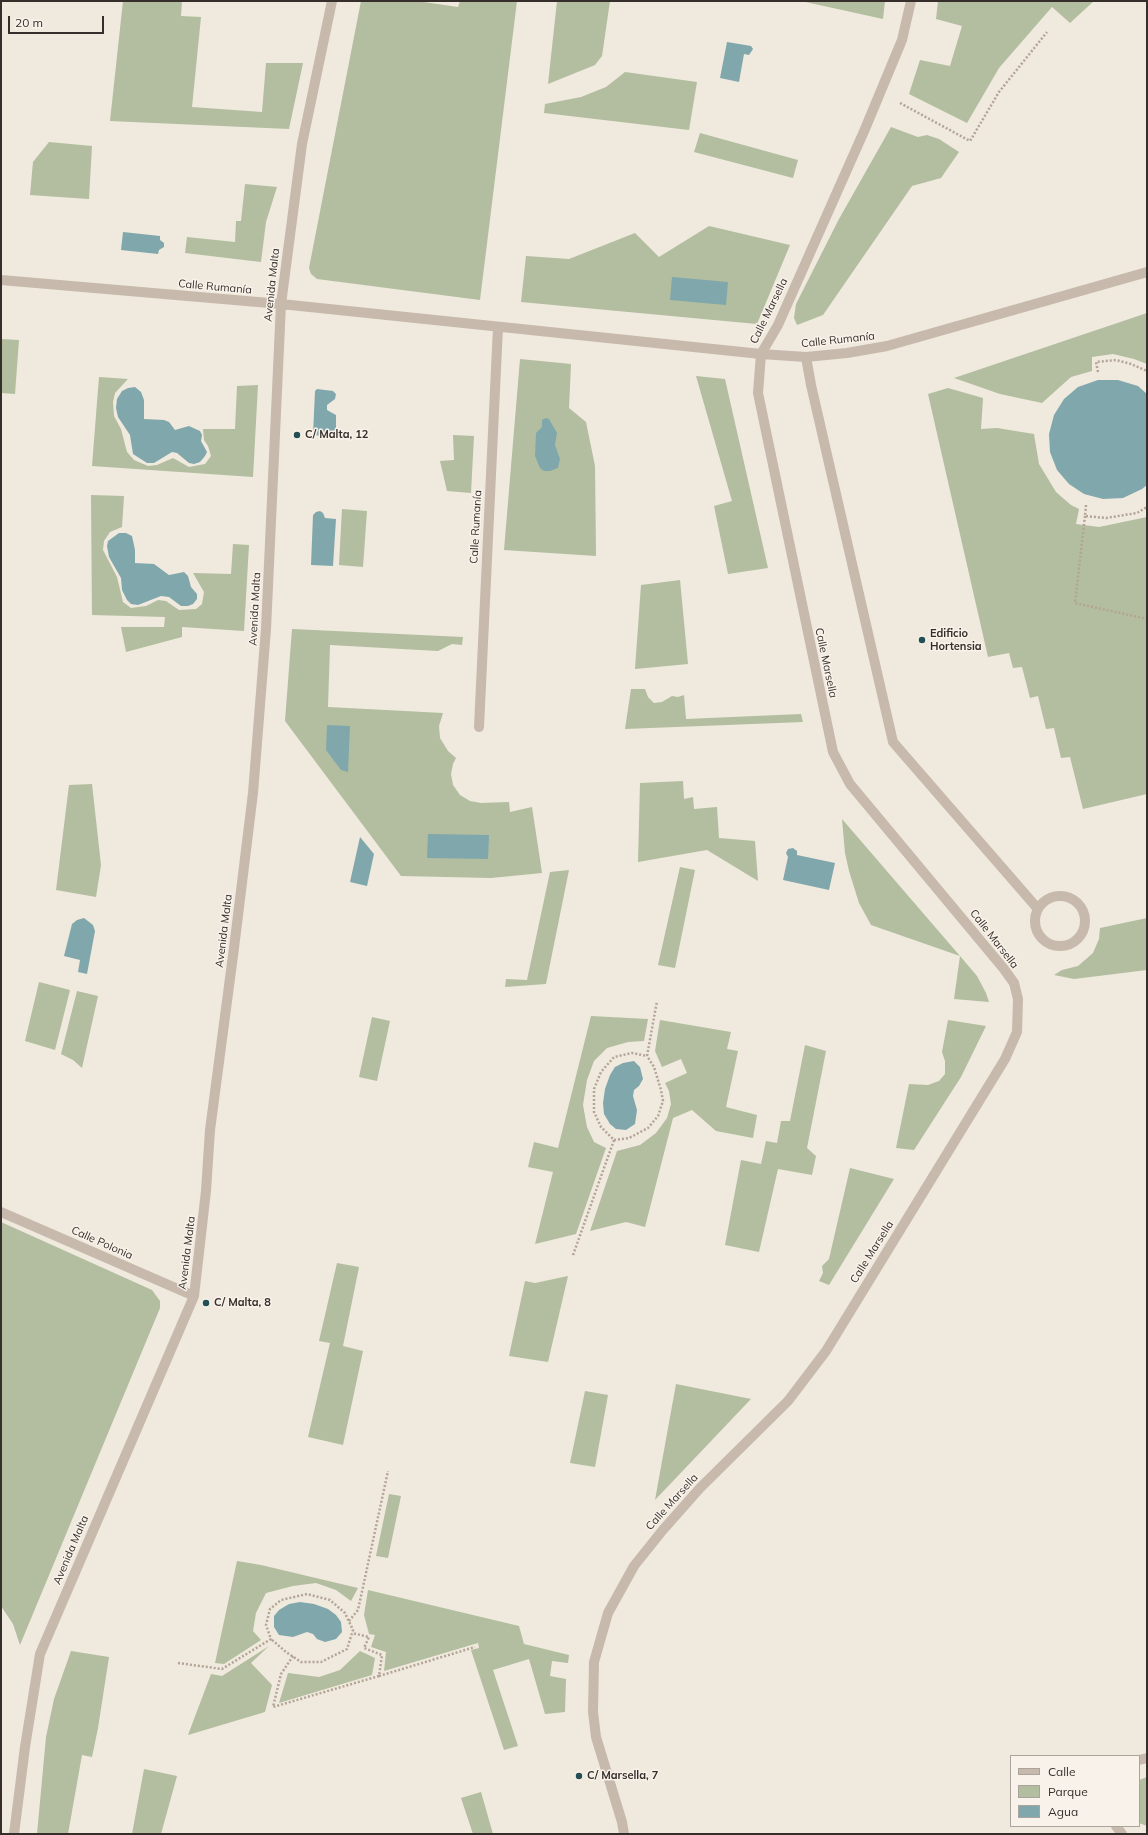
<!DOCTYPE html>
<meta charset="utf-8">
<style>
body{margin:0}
#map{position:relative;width:1148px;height:1835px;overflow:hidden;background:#f0e9de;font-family:Mulish,sans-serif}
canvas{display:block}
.frame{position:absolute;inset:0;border:2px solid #362e2a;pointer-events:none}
.legend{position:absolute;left:1010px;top:1755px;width:130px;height:72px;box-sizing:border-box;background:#f8f2ea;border:1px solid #aaa49d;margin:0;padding:5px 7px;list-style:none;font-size:12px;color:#362e2a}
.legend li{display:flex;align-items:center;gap:8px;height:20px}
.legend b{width:20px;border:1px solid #aaa49d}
.scale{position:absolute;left:8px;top:16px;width:96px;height:18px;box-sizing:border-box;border:2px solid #362e2a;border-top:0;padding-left:5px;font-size:12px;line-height:14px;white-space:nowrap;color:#362e2a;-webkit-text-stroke:3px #f8f2ea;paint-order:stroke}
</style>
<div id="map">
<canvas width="1148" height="1835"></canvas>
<div class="frame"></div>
<ul class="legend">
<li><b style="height:5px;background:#c7b9ab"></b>Calle</li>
<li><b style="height:11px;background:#b2be9f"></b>Parque</li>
<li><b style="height:11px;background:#80a7ab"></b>Agua</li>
</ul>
<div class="scale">20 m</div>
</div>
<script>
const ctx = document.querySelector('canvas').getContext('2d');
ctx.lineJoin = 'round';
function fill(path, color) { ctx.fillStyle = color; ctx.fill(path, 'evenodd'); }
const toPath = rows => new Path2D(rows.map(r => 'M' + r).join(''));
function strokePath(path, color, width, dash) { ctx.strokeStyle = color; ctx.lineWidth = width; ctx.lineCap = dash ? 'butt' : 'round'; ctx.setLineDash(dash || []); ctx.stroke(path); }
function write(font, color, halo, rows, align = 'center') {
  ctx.font = font + ' Mulish,sans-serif'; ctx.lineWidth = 3; ctx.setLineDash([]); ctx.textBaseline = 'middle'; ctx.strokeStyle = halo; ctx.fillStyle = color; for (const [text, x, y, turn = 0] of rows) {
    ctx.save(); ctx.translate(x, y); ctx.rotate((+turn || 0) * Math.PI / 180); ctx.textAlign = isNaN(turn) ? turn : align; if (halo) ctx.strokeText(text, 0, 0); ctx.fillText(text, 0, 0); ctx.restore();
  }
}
const green = toPath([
 [123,1,182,1,181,16,201,17,192,107,262,112,266,63,303,63,289,129,110,121],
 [361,1,417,1,458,7,460,1,517,1,480,300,317,279,311,274,309,268],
 [557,1,610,1,602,56,595,65,548,84],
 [801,1,885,1,883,19],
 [938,1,1094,1,1070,23,1052,7,999,68,967,123,909,94,920,60,950,66,962,26,936,19],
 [625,72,697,82,689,130,544,113,545,104,581,97,606,87],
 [891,127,918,137,927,135,939,139,959,152,941,178,912,186,823,315,797,325,794,318,796,304,839,219],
 [700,133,798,160,793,178,694,152],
 [49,142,92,146,89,199,30,195,33,162],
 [245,184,277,187,266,222,261,262,185,253,187,237,235,242,236,221,241,221],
 [709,226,790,245,757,324,521,302,526,256,569,259,635,233,659,257],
 [1147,313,1147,364,1134,359,1113,354,1092,357,1092,371,1071,377,1042,403,1000,394,954,378],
 [1,339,19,340,15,394,1,393],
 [520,359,571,364,569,408,586,422,595,466,596,556,504,550],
 [696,376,725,379,768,568,728,574,714,506,732,501],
 [99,377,128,379,115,393,113,402,114,416,121,429,127,452,134,460,148,466,157,465,173,458,189,467,205,464,211,456,208,446,204,440,203,429,235,429,237,386,258,385,253,477,92,466],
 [948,388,983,398,981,429,997,428,1034,434,1039,464,1056,492,1071,505,1079,509,1076,524,1099,527,1147,517,1147,794,1083,809,1070,757,1061,758,1054,728,1046,729,1038,696,1030,698,1022,667,1013,668,1009,653,988,657,928,394],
 [453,435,474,436,471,493,447,491,440,461,454,460],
 [91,495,124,496,122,527,110,532,104,541,103,550,117,577,123,602,131,608,146,606,158,600,166,601,179,610,196,609,202,604,204,592,193,573,231,574,233,544,249,545,244,631,182,627,182,637,126,652,121,627,164,627,165,617,92,615],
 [342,509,367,511,363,567,339,565],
 [680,580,688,664,635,669,641,585],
 [292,629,463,637,462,645,452,644,438,651,330,645,328,707,443,713,439,726,440,738,448,751,456,758,453,764,451,774,453,785,460,795,470,801,481,803,509,802,510,812,532,807,542,873,491,878,401,876,285,721],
 [631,689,645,689,648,697,654,703,662,702,672,696,678,697,684,695,686,719,801,714,803,722,625,729],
 [683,781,684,799,693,797,694,809,717,807,719,838,755,841,758,881,707,850,638,862,640,783],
 [92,784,101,865,96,897,56,890,69,785],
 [842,819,960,956,977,976,986,993,989,1002,954,999,960,956,871,925,859,903,849,871,845,853],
 [680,867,695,870,675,968,658,965],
 [569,870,546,984,505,987,506,979,527,980,550,872],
 [1147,918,1147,970,1074,979,1054,975,1062,970,1078,966,1093,953,1099,939,1100,928],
 [39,982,70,990,55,1050,25,1041],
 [77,991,98,996,82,1068,73,1060,61,1054],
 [591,1016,648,1019,644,1041,628,1042,607,1048,594,1061,587,1080,583,1105,587,1127,594,1142,606,1148,576,1234,535,1244,553,1172,528,1167,534,1142,558,1148],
 [372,1017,390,1021,377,1081,359,1077],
 [660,1020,731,1032,727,1049,738,1051,726,1107,757,1115,753,1138,716,1131,692,1110,673,1118,645,1227,626,1222,590,1231,617,1151,640,1145,656,1133,667,1118,671,1104,669,1091,665,1083,687,1073,681,1059,662,1067,655,1051],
 [948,1020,986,1026,961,1077,914,1150,896,1148,909,1084,928,1085,939,1081,945,1074,945,1061,942,1052],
 [805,1045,826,1051,807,1148,816,1156,812,1175,778,1169,759,1252,725,1245,741,1160,761,1164,766,1141,777,1143,781,1121,790,1121],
 [850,1168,894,1179,829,1285,819,1281,823,1273,822,1266,829,1259],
 [1,1222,152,1290,160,1301,160,1308,20,1645,13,1624,1,1606],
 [337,1263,359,1267,343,1346,363,1351,343,1445,308,1437,330,1343,319,1341],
 [568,1276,548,1362,509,1356,525,1281,535,1283],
 [676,1384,751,1399,655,1500],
 [585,1391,608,1395,595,1467,570,1463],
 [389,1494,401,1496,388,1558,376,1556],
 [237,1561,261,1565,358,1588,351,1601,336,1590,316,1583,293,1586,266,1593,256,1613,253,1631,261,1640,224,1664,215,1663],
 [368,1590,519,1626,524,1644,569,1655,568,1663,552,1661,550,1676,566,1679,565,1712,545,1714,529,1659,493,1670,518,1746,504,1750,471,1650,479,1648,478,1643,384,1671,386,1652,371,1647,375,1635,369,1634,364,1615],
 [269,1646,251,1663,272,1685,265,1712,188,1735,211,1674,222,1676],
 [71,1651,109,1657,98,1728,92,1757,82,1755,68,1834,37,1834,46,1737,54,1699],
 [360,1651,375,1658,372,1675,279,1703,288,1673,319,1677,340,1670],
 [144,1769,177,1776,161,1834,132,1834],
 [1147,1777,1147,1826,1139,1823,1139,1780],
 [481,1792,493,1834,473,1834,461,1798]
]);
const water = toPath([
 [727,42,751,46,753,49,749,55,744,54,739,82,720,78],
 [123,232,160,236,160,240,164,243,164,247,159,250,158,254,121,250],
 [672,277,728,282,726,305,670,300],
 [1098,380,1118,380,1138,386,1147,394,1147,485,1142,489,1123,498,1103,499,1084,494,1069,484,1057,470,1050,452,1049,434,1054,415,1064,399,1078,387],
 [135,387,141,392,144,400,144,419,164,420,169,422,175,430,189,426,200,431,202,435,201,441,207,452,205,456,200,462,194,464,189,463,177,453,172,452,154,463,147,463,133,454,130,435,118,417,116,408,117,399,122,391,128,388],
 [317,389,333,391,336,394,335,399,327,405,327,410,336,415,336,437,313,435,315,391],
 [546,418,549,419,557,433,555,445,560,459,558,468,550,471,544,471,540,468,535,456,536,433,542,427,542,420],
 [320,511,323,513,325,518,336,519,333,566,311,565,313,515,316,512],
 [119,533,126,533,132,536,135,550,135,563,154,564,169,575,184,572,188,576,191,587,197,594,197,599,193,604,188,606,181,606,169,597,161,596,138,605,131,604,127,600,122,590,121,578,109,557,107,546,108,541],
 [327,725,350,726,348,772,341,770,326,750],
 [428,834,489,835,488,859,427,858],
 [360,837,374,854,367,886,350,882],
 [793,848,797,851,797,855,835,863,829,890,783,880,788,857,786,853,788,849],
 [84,918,93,925,95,931,87,974,78,972,80,960,64,956,72,924,77,920],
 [634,1061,640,1067,643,1079,639,1086,634,1090,633,1096,637,1110,635,1124,626,1130,616,1129,610,1124,604,1114,603,1103,605,1089,610,1075,615,1067,623,1063],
 [300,1602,314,1604,328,1609,336,1615,341,1622,342,1632,336,1639,325,1642,317,1639,313,1634,307,1632,293,1637,279,1635,274,1627,274,1616,279,1610,289,1604]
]);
const path = toPath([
 [900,103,970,141,999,92,1047,32],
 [1098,372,1096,362,1116,360,1131,364,1147,371],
 [1086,505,1085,516,1106,518,1137,513,1147,507],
 [1085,516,1075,603,1147,619],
 [614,1140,629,1138,648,1128,658,1116,663,1101,661,1090,654,1067,647,1056],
 [573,1255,614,1140,601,1127,594,1112,594,1089,601,1072,614,1057,632,1053,647,1056,657,1001],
 [349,1621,358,1610,388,1471],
 [293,1656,281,1674,273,1707,379,1676,382,1655,364,1648,369,1637,352,1633],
 [178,1663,222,1669,271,1639,266,1625,270,1609,281,1600,307,1594,330,1600,345,1613,353,1630,347,1649,321,1662,301,1662,286,1652,271,1639],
 [379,1676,475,1647]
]);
const minor = toPath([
 [1,280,281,304,761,354,806,357,847,353,887,346,1147,272],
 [806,357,811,385,893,742,1038,909],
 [479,727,498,327],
 '1035 921a25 25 0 1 1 50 0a25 25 0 1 1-50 0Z',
 [1,1212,194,1296],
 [1139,1760,1147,1758],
 [1116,1826,1122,1834],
 [14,1834,25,1747,40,1654,194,1296,206,1191,210,1130,234,948,253,793,266,629,281,304,302,144,332,1],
 [624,1834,622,1822,596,1737,593,1712,594,1662,608,1613,634,1566,662,1531,700,1488,788,1401,826,1351,1005,1059,1017,1032,1018,999,1014,983,1004,969,850,784,833,752,758,393,761,354,778,325,865,129,902,40,911,1]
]);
const markers = [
 [297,435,4,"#234e54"],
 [922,640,4,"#234e54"],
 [206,1303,4,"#234e54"],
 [579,1776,4,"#234e54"]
];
const streetNames = [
 ["Avenida Malta",272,285,-84],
 ["Calle Rumanía",215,287,5],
 ["Calle Marsella",769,311,-64],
 ["Calle Rumanía",838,340,-6],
 ["Calle Rumanía",476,527,-87],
 ["Avenida Malta",255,609,-87],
 ["Calle Marsella",826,663,78],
 ["Avenida Malta",224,931,-83],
 ["Calle Marsella",994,939,52],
 ["Calle Polonia",102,1243,24],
 ["Calle Marsella",872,1252,-58],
 ["Avenida Malta",187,1253,-83],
 ["Calle Marsella",672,1502,-48],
 ["Avenida Malta",71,1550,-67]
];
const poiNames = [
 ["C/ Malta, 12",305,435],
 ["Edificio",930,634],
 ["Hortensia",930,647],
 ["C/ Malta, 8",214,1303],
 ["C/ Marsella, 7",587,1776]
];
fill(green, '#b2be9f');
fill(water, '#80a7ab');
strokePath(path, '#b3a495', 2.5, [2, 2]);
strokePath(minor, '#c7b9ab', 10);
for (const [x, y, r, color] of markers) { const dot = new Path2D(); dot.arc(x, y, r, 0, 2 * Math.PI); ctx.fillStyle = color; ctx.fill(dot); strokePath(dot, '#f8f2ea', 1.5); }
write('11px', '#362e2a', '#f8f2ea', streetNames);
write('bold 11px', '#362e2a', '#f8f2ea', poiNames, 'left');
</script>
